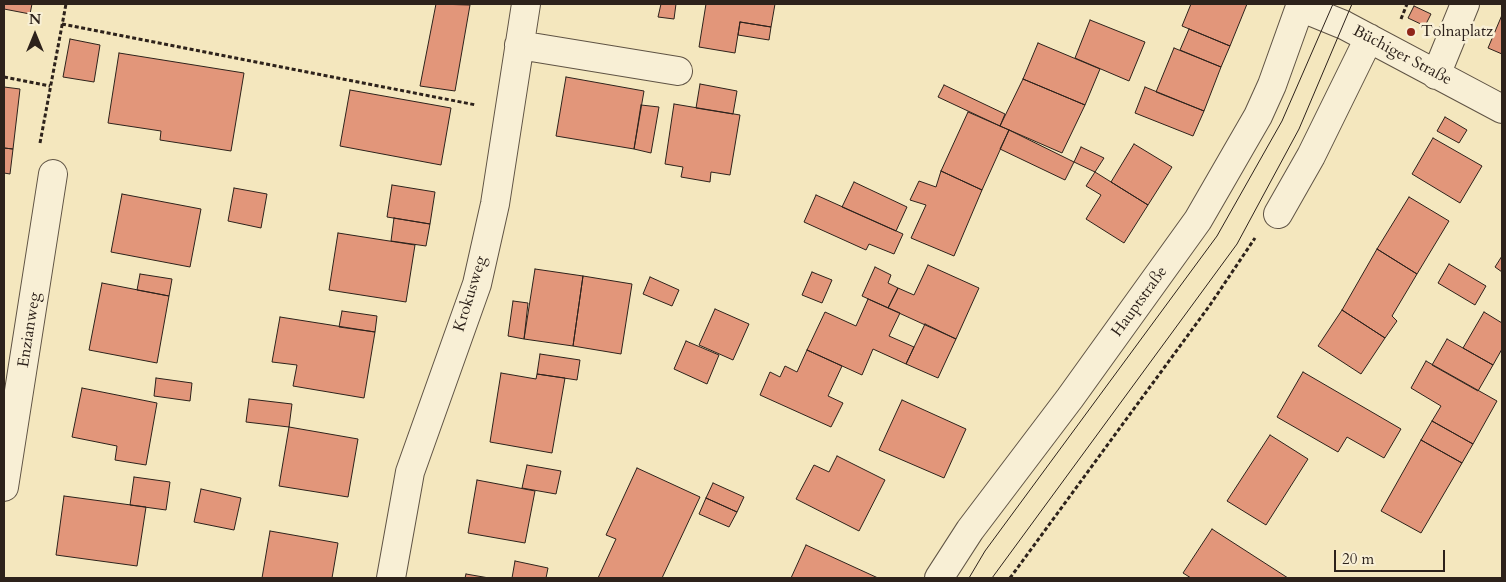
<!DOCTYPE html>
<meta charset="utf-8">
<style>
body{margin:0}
#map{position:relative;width:1506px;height:582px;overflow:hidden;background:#f4e7be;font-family:Cardo,serif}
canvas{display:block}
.frame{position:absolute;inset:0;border:5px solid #2d221b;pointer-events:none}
.north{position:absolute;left:10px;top:10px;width:50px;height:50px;-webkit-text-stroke:4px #f8efd5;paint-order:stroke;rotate:0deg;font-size:14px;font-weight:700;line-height:20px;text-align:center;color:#2d221b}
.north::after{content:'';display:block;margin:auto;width:18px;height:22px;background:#2d221b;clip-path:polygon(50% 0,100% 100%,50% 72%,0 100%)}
.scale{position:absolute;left:1334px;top:550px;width:111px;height:22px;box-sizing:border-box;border:2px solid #2d221b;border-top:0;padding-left:6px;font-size:15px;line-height:18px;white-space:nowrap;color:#2d221b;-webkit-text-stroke:4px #f8efd5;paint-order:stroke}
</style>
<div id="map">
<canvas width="1506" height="582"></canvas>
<div class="frame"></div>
<div class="north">N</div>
<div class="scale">20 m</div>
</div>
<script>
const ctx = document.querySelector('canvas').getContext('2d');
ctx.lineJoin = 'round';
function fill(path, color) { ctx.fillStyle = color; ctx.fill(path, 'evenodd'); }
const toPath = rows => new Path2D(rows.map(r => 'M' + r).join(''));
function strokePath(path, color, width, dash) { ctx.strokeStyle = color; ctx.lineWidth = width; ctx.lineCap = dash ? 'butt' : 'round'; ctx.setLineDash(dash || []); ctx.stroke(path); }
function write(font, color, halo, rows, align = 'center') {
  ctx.font = font + ' Cardo,serif'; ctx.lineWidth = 5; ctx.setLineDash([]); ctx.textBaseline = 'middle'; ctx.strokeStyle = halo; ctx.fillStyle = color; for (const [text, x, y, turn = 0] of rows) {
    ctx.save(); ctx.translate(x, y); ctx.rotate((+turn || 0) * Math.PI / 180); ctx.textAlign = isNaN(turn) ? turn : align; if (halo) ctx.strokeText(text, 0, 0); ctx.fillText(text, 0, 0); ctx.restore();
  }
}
const building = toPath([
 [4,4,32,4,30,14,4,9,4,4],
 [436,4,470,5,455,91,420,86,436,4],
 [661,4,676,4,674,19,658,17,661,4],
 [706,4,775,4,771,27,740,22,735,53,699,47,706,4],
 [1191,4,1247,4,1230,46,1182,26,1191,4],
 [1414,6,1431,14,1425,26,1408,18,1414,6],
 [1502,15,1502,54,1488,48,1502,15],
 [1090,20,1145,42,1129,81,1075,58,1090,20],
 [740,22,771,27,769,40,738,35,740,22],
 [1189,29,1230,46,1221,67,1180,50,1189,29],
 [70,39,100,45,94,82,63,77,70,39],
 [1038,43,1100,69,1085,105,1023,79,1038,43],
 [1174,48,1221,67,1204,111,1156,92,1174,48],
 [119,53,244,73,231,151,160,140,161,131,108,123,119,53],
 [566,77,644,91,634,149,556,136,566,77],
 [1023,79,1085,105,1062,153,1000,126,1023,79],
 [700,84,737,91,733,114,696,108,700,84],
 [944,85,1005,114,1000,126,938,97,944,85],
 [4,87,20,89,13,149,4,148,4,87],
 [1145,87,1204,111,1193,136,1135,113,1145,87],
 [350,90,451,108,441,165,340,146,350,90],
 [674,104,740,115,730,175,711,172,710,182,681,177,683,167,665,164,674,104],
 [641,105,659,107,651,153,634,149,641,105],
 [968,112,1009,130,982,190,941,171,968,112],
 [1445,117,1467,130,1459,143,1437,131,1445,117],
 [1009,130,1074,162,1065,180,1000,149,1009,130],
 [1433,138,1482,166,1460,203,1412,174,1433,138],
 [1134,144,1172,167,1148,205,1111,182,1134,144],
 [1081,147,1104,158,1095,172,1074,162,1081,147],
 [4,148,13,149,10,174,4,173,4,148],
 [941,171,982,190,954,256,911,238,926,205,910,200,919,181,936,187,941,171],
 [1095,172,1148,205,1124,243,1086,219,1101,195,1086,186,1095,172],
 [854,182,907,207,896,231,842,207,854,182],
 [392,185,435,192,430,224,387,217,392,185],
 [234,188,267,194,261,228,228,221,234,188],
 [122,194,201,209,190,267,111,252,122,194],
 [816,195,903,234,894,254,869,244,866,250,804,222,816,195],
 [1409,197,1449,221,1417,274,1377,249,1409,197],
 [394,218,430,224,426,246,391,241,394,218],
 [338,233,415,245,406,302,329,290,338,233],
 [1377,249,1417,274,1392,316,1397,321,1385,338,1342,310,1377,249],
 [1502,256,1502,272,1495,267,1502,256],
 [1449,264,1486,286,1475,305,1438,283,1449,264],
 [928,265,979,288,956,339,888,308,898,288,914,295,928,265],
 [875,267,891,275,888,283,898,288,888,308,862,296,875,267],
 [535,269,583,276,573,346,524,339,535,269],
 [812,272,832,280,822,303,802,295,812,272],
 [140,274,172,279,169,296,137,290,140,274],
 [583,276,632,284,621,354,573,346,583,276],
 [650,277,679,290,672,306,643,294,650,277],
 [102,283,169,296,157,363,89,350,102,283],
 [868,299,900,313,889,336,914,347,906,364,873,349,862,375,807,350,825,312,856,326,868,299],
 [513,301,528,303,524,339,508,336,513,301],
 [715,309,749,324,733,360,699,345,715,309],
 [1342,310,1385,338,1361,374,1318,346,1342,310],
 [342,311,377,316,375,332,339,327,342,311],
 [1484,312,1502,323,1502,349,1493,365,1463,348,1484,312],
 [280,317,375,332,364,398,293,386,297,365,272,362,280,317],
 [925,324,956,339,938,378,906,364,925,324],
 [1447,339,1493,365,1478,391,1432,365,1447,339],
 [686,341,719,355,707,384,674,369,686,341],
 [807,350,842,366,828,396,843,403,831,427,760,395,770,372,780,377,785,366,797,372,807,350],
 [540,354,580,360,577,380,537,374,540,354],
 [1426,361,1497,401,1473,444,1432,421,1441,406,1411,388,1426,361],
 [1303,372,1401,429,1384,458,1347,437,1338,452,1277,417,1303,372],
 [501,373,536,379,537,374,565,378,552,453,490,442,501,373],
 [156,378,192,383,190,401,154,396,156,378],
 [82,388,157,403,146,465,115,460,117,446,72,437,82,388],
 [249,399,292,404,289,427,246,422,249,399],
 [902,400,966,429,944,478,879,450,902,400],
 [1432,421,1473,444,1462,463,1421,440,1432,421],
 [289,427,358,439,348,497,279,486,289,427],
 [1270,435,1308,459,1266,525,1227,501,1270,435],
 [1421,440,1462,463,1421,533,1381,511,1421,440],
 [837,456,885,480,859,531,796,499,814,465,829,472,837,456],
 [527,465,561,471,556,494,522,488,527,465],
 [637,468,700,497,662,578,598,578,616,539,606,535,637,468],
 [134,477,170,482,166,510,130,505,134,477],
 [477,480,535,491,525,543,468,533,477,480],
 [713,483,744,497,737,512,706,498,713,483],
 [201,489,241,498,234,530,194,522,201,489],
 [64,496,146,507,137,566,56,555,64,496],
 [706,498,737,512,729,527,699,514,706,498],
 [1212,529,1288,578,1191,578,1183,573,1212,529],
 [270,531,338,543,332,578,262,578,270,531],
 [806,545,878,578,791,578,806,545],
 [515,561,548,568,546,578,512,578,515,561],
 [466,574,489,578,465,578,466,574]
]);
const path = toPath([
 [1401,19,1407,4],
 [62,24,476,105],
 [4,77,50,86],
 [40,143,66,4],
 [1010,578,1210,305,1255,238]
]);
const minor = toPath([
 [1300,7,1344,25,1502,109],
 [519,45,678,71],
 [1436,75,1465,4],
 [1278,214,1311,156,1369,38],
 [4,487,53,174],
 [391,578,410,472,477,284,495,204,526,4],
 [939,578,970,530,1070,398,1198,220,1258,116,1272,85,1301,4]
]);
const tram = toPath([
 [969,578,985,551,1217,236,1282,121,1333,4],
 [992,578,1237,244,1299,129,1352,4]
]);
const markers = [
 [1411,32,5,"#8f2418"]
];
const poiNames = [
 ["Tolnaplatz",1421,32]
];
const streetNames = [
 ["Büchiger Straße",1402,56,28],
 ["Krokusweg",471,294,-73],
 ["Hauptstraße",1140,302,-54],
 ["Enzianweg",30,330,-81]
];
fill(building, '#e2967a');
strokePath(building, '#2d221b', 1);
strokePath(minor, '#5f5344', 30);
strokePath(path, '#2d221b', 3, [4, 2.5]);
strokePath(minor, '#f8efd5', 28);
strokePath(tram, '#2d221b', 1);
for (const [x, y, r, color] of markers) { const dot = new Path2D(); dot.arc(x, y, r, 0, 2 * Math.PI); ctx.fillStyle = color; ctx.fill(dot); strokePath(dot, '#f8efd5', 2); }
write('16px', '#2d221b', '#f8efd5', poiNames, 'left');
write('16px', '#2d221b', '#f8efd5', streetNames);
</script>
